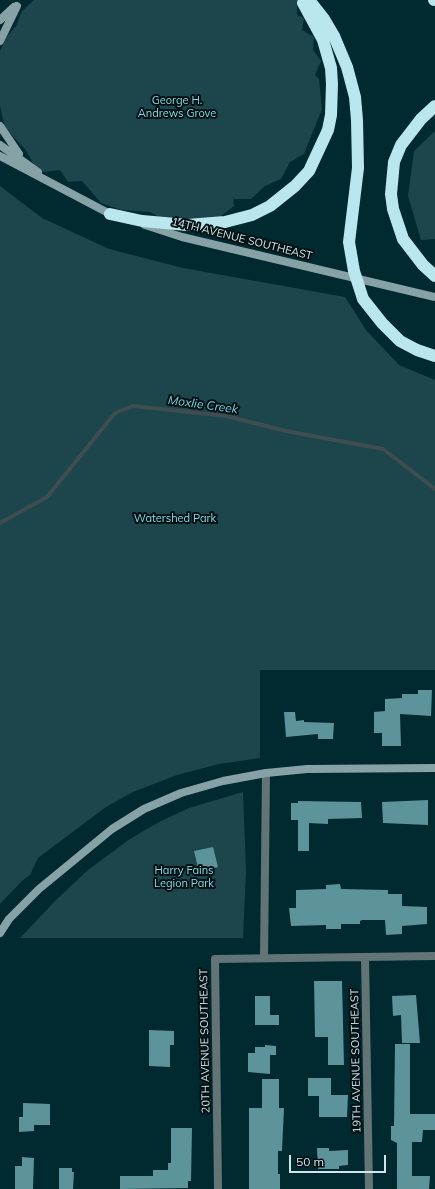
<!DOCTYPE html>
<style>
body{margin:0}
#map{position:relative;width:435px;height:1189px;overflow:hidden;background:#002a30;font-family:Mulish,sans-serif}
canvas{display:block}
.scale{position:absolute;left:289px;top:1155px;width:97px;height:18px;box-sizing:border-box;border:2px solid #d0e6e9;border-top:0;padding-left:5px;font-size:12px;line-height:14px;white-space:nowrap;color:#d0e6e9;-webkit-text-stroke:3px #021013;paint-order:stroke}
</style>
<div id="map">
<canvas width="435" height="1189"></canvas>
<div class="scale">50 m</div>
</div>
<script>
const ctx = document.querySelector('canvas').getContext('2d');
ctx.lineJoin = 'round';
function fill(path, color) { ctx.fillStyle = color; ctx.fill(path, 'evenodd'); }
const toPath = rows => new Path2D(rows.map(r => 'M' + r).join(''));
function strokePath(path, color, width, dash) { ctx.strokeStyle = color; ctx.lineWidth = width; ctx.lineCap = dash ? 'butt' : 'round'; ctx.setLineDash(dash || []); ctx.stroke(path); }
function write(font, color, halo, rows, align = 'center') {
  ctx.font = font + ' Mulish,sans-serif'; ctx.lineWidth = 4; ctx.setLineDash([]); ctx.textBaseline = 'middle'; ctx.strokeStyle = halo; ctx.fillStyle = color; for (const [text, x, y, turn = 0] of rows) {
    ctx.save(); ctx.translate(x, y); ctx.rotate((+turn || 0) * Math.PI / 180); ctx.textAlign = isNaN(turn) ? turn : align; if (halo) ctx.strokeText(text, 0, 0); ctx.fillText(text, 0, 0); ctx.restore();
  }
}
const green = toPath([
 [34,0,297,0,297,15,304,18,302,30,314,37,313,50,321,61,315,75,319,79,322,109,304,154,290,162,281,179,265,186,251,199,233,199,234,206,213,222,190,218,166,221,150,212,122,210,101,203,82,181,68,182,60,170,44,172,33,163,25,149,5,128,0,106,0,51,7,36,16,26,22,11],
 [435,131,435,239,421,240,408,196,414,151],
 [0,186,42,218,109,249,183,268,345,297,366,330,399,365,435,380,435,670,260,670,260,758,219,764,177,775,133,792,106,807,38,858,30,875,22,881,0,904],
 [243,792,246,871,243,938,20,938,55,901,88,870,130,839,159,822,189,808]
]);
const stream = toPath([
 [0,523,47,497,115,413,133,406,226,416,286,431,383,449,435,489]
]);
const building = toPath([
 [418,690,432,690,431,716,400,714,401,746,382,746,382,733,374,733,374,712,385,711,385,699,402,698,402,694,418,694],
 [284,712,295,712,296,721,304,720,304,722,334,723,333,739,318,739,318,734,286,737],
 [428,800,428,825,383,823,382,802],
 [298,801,361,802,362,818,328,819,328,824,309,823,309,851,298,851,298,820,291,820,291,803,298,803],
 [213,847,218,867,199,872,194,851],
 [340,884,341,889,388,890,388,894,402,894,402,906,427,907,427,924,402,926,402,934,386,935,385,920,362,920,360,921,360,924,341,924,341,929,326,929,326,925,291,926,289,908,296,908,296,890,326,889,326,885],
 [314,981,342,981,344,1065,328,1065,328,1037,315,1037],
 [416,995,420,1043,402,1043,401,1015,393,1016,392,996],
 [255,996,270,996,270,1015,279,1015,279,1025,255,1025],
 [149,1030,174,1031,174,1045,170,1045,170,1067,149,1066],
 [395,1044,410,1044,410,1114,435,1114,435,1130,423,1130,422,1142,412,1142,412,1176,430,1176,429,1189,397,1189,397,1143,391,1140,391,1126,394,1126],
 [265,1045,276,1046,276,1055,270,1055,270,1074,248,1072,248,1053,255,1053,255,1047,265,1047],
 [308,1078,331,1078,331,1095,348,1095,347,1117,319,1117,319,1096,308,1096],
 [262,1079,279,1079,279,1108,284,1108,282,1151,278,1151,278,1174,280,1174,280,1189,249,1189,249,1108,262,1108],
 [23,1103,50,1104,50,1125,34,1125,34,1131,19,1132,19,1117,23,1117],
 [171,1128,192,1128,191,1181,188,1181,188,1188,120,1189,120,1176,153,1176,153,1170,168,1170,168,1163,171,1163],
 [317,1148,329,1148,329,1151,348,1150,348,1165,339,1166,339,1169,318,1169],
 [22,1157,34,1158,33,1189,15,1189,15,1166,22,1166],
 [59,1168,72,1168,72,1172,74,1172,73,1189,59,1189]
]);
const street = toPath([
 [365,957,369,1189],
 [264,958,266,773],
 [218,1189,215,959,435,956]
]);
const secondary = toPath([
 [0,20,14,7],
 [0,41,17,6],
 [0,126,19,154],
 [0,145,38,172],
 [0,156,114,216],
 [145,225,182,237,435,297],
 [0,933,9,919,39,889,112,829,144,809,181,793,223,781,266,773,307,769,435,768]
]);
const highway = toPath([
 [309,0,324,19,334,36,347,67,355,97,357,120,358,168,349,242,354,271,363,299,382,323,400,341,417,350,435,356],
 [434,0,435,0],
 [435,106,421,119,401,145,394,162,391,194,393,209,403,239,423,265,435,276],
 [110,214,142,221,187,225,225,222,252,215,270,206,295,186,309,171,328,130,331,115,332,84,331,68,323,40,303,3]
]);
const parkNames = [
 ["George H.",177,101],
 ["Andrews Grove",177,114],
 ["Watershed Park",175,519],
 ["Harry Fains",184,871],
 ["Legion Park",184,884]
];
const streetNames = [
 ["14TH AVENUE SOUTHEAST",242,239,14],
 ["20TH AVENUE SOUTHEAST",205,1041,-91],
 ["19TH AVENUE SOUTHEAST",356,1061,-91]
];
const waterNames = [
 ["Moxlie Creek",203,405,8]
];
fill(green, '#1c464c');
strokePath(stream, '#3e4d50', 4);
fill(building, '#5d939a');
strokePath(street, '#637477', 8);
strokePath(secondary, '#86a2a6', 8);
strokePath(highway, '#bae6ed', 12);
write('11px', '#82dde9', '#021013', parkNames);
write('11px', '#d0e6e9', '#021013', streetNames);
write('italic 12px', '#78d2de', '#021013', waterNames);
</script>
